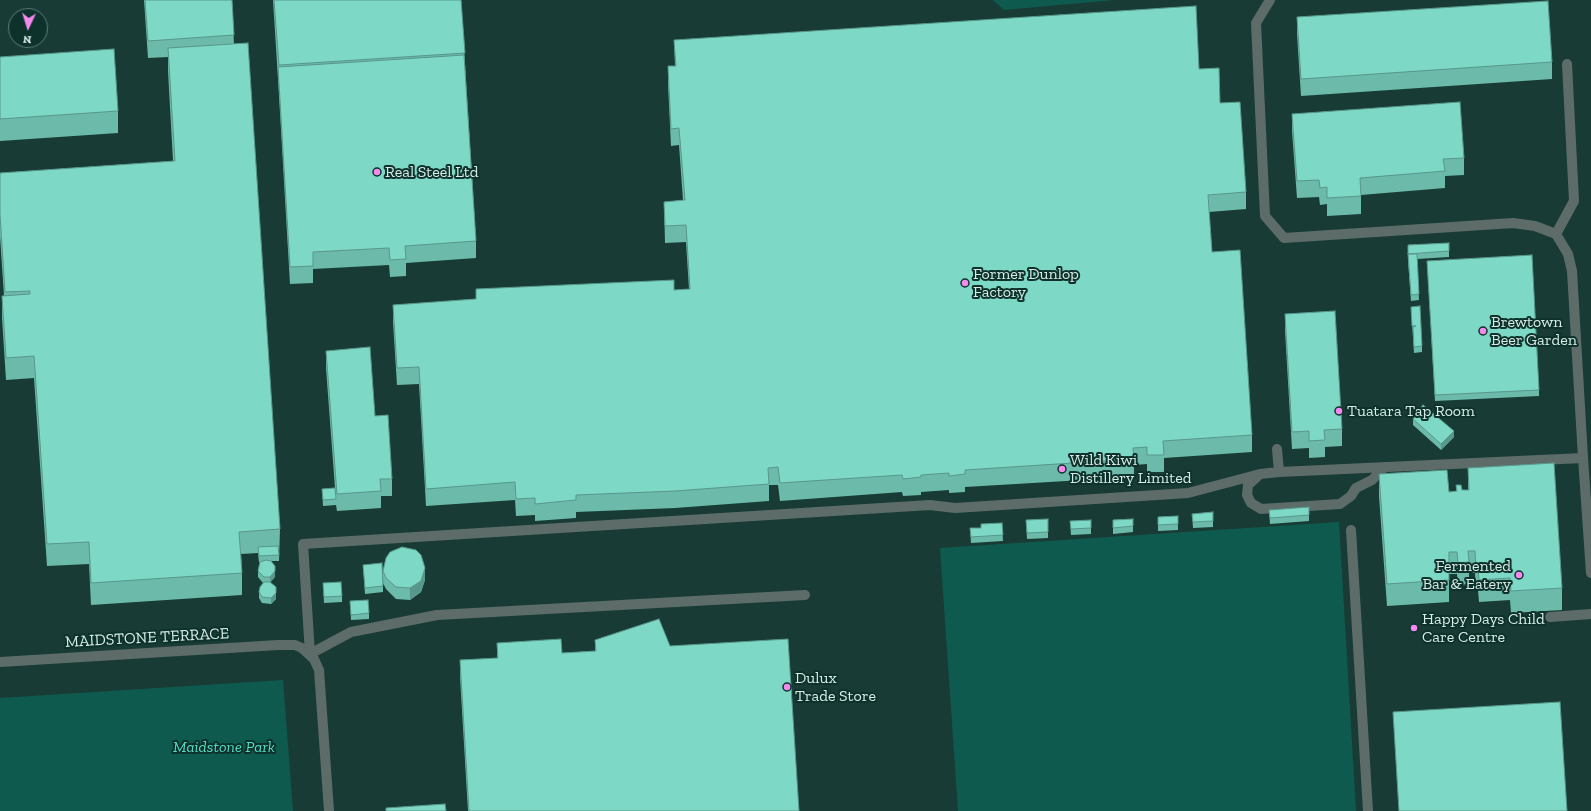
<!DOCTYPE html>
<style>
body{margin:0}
#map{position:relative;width:1591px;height:811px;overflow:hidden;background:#183c35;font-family:"Zilla Slab",serif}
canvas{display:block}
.north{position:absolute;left:8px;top:8px;width:40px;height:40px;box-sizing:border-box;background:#0d322b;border:1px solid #5e7c76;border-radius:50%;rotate:184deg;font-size:11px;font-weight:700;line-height:16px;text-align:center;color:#d8ece7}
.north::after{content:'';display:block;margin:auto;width:14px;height:18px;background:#f689ee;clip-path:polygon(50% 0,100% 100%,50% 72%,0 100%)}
</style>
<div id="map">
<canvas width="1591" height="811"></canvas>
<div class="north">N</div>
</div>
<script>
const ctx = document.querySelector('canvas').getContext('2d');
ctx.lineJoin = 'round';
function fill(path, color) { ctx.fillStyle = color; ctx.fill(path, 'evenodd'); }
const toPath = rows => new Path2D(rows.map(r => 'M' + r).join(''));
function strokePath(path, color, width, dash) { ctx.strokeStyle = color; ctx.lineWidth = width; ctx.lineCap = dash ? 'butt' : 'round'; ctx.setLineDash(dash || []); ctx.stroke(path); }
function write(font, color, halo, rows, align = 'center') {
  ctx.font = font + ' "Zilla Slab",serif'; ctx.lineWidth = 4; ctx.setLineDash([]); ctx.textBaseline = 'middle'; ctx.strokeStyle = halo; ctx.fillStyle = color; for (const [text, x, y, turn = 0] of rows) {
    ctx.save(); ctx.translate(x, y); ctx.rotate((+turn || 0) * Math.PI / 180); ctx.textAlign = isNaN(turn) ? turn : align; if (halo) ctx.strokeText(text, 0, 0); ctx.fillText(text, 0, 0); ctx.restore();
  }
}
const green = toPath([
 [993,0,1115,0,1004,10],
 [1339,522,1356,811,958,811,940,548],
 [283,680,293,811,0,811,0,698]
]);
const service = toPath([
 [1270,0,1256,23,1265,216,1284,238,1513,223,1535,226,1556,234],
 [1277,449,1279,472],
 [1259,475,1248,485,1247,495,1251,503,1261,509,1340,504,1351,496,1356,488,1372,480,1385,467],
 [1351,530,1368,811],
 [805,595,437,615,351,632,310,654,303,544,930,505,955,508,1188,493,1260,474,1279,472,1583,458,1572,271,1568,254,1556,234,1574,201,1567,64],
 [1550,617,1591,614]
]);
const minor = toPath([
 [1583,458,1591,573],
 [0,662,278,645,295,645,302,648,314,659,319,670,329,811]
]);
const wall = toPath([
 [144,0,232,0,234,44,280,529,279,561,271,561,275,577,270,582,276,599,271,604,262,603,259,598,259,592,263,583,258,577,258,571,261,562,259,562,258,553,241,554,242,573,242,595,91,605,89,564,47,566,34,378,6,380,2,318,2,296,4,296,0,236,0,173,173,161,168,71,168,57,148,58],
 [273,0,461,0,476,241,476,258,406,263,406,276,390,277,389,265,313,269,313,283,290,284,278,79],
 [1297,17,1552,62,1552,79,1301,96,1297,34],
 [674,40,1199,69,1220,103,1246,192,1246,209,1209,212,1212,252,1252,435,1252,452,1164,458,1164,472,1147,472,1147,464,1134,465,1134,477,965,487,965,492,949,493,949,490,921,492,921,495,903,496,902,492,780,501,778,485,769,485,769,501,675,508,576,512,576,518,535,521,535,515,516,516,515,500,426,506,419,384,397,385,393,322,393,305,476,299,476,289,674,290,689,289,686,242,665,243,664,202,683,200,679,145,671,146,668,84,668,66,675,66],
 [0,57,118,111,118,133,0,141],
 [1292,114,1464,158,1464,175,1445,176,1445,188,1361,195,1361,214,1327,216,1327,204,1320,205,1319,197,1297,198,1292,131],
 [1449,243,1449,257,1417,259,1419,300,1411,301,1408,260,1408,245],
 [1427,261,1539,390,1539,396,1435,401],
 [1411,307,1422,346,1422,352,1414,353],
 [1285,314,1342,429,1342,446,1325,447,1325,457,1309,458,1309,448,1292,449,1285,331],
 [326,351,375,416,392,479,392,496,381,496,381,508,337,511,336,505,323,506,322,489,335,488,326,368],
 [1413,419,1454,437,1441,450,1413,425],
 [1468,468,1562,588,1562,610,1511,613,1510,600,1479,602,1478,590,1476,590,1475,573,1469,573,1469,584,1458,585,1457,574,1449,574,1449,602,1387,606,1379,496,1379,474,1449,492,1456,491,1456,485,1462,490,1468,490],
 [1269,510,1309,515,1309,521,1270,524],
 [1192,514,1213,521,1213,527,1193,528],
 [1178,516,1178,530,1158,531,1158,517],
 [1133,519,1133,532,1113,534,1113,520],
 [1026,520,1048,532,1048,538,1027,539],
 [1070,521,1091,528,1091,534,1071,535],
 [1002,523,1003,541,971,543,970,528,981,528],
 [363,565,383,586,383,592,365,594],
 [383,571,425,580,421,592,410,600,396,599,386,589,383,583],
 [323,583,342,596,342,602,324,603],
 [350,601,369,613,369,619,351,620],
 [595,640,670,646,799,811,468,811,460,677,460,660,497,658,497,643,562,653,595,651]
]);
const shadedWall = toPath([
 [1454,431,1454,437,1441,450,1441,444],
 [425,568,425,580,421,592,410,600,410,588],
 [275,571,275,577,270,583,270,577],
 [276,593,276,599,271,604,271,598]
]);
const building = toPath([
 [145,0,232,0,234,35,148,41,145,0],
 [274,0,461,0,465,53,279,65,274,0],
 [1548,1,1552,62,1301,79,1297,17,1548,1],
 [1196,6,1199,69,1219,68,1220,103,1240,102,1246,192,1208,195,1212,252,1240,250,1252,435,1163,441,1164,455,1147,455,1147,447,1133,448,1134,459,965,470,965,474,949,476,949,473,921,475,921,477,903,479,902,475,780,483,778,467,768,468,769,484,675,491,576,495,576,500,535,504,535,498,516,499,515,482,426,489,419,367,397,368,393,305,476,299,476,289,674,280,674,290,690,289,686,225,665,226,664,202,685,200,679,128,671,129,668,66,676,66,674,40,1196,6],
 [248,43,280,529,239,532,242,573,91,583,89,542,47,544,34,356,6,358,2,296,30,294,30,291,5,292,0,214,0,173,175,161,168,48,248,43],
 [114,49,118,111,0,119,0,57,114,49],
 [464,55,476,241,405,246,406,259,390,260,389,248,313,252,313,266,290,267,278,67,464,55],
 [1460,102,1464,158,1443,159,1445,171,1360,178,1361,196,1327,198,1327,187,1320,188,1319,180,1297,181,1292,114,1460,102],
 [1449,243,1449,251,1408,254,1408,245,1449,243],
 [1408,254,1417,254,1419,294,1411,295,1408,254],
 [1532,255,1539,390,1435,395,1427,261,1532,255],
 [1420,306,1422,346,1414,347,1413,327,1416,326,1412,326,1411,307,1420,306],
 [1335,311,1342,429,1324,430,1325,440,1309,441,1309,431,1292,432,1285,314,1335,311],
 [370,347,375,416,388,415,392,479,380,479,381,491,337,494,326,351,370,347],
 [1423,405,1454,431,1441,444,1413,419,1423,405],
 [1554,463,1562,588,1511,591,1510,578,1479,580,1478,568,1476,568,1475,551,1468,551,1469,562,1458,563,1457,552,1449,552,1449,580,1387,584,1379,474,1447,470,1449,492,1457,491,1456,485,1461,485,1462,490,1469,490,1468,468,1554,463],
 [335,488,336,499,323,500,322,489,335,488],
 [1309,507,1309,515,1270,518,1269,510,1309,507],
 [1213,512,1213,521,1193,522,1192,514,1213,512],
 [1178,516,1178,524,1158,525,1158,517,1178,516],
 [1048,519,1048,532,1027,533,1026,520,1048,519],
 [1133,519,1133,526,1113,528,1113,520,1133,519],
 [1091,520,1091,528,1071,529,1070,521,1091,520],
 [1002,523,1003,535,971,537,970,528,981,528,981,524,1002,523],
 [278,546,279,555,259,556,258,547,278,546],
 [402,547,416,550,421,555,425,568,421,581,410,588,396,587,386,578,383,571,386,558,390,552,402,547],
 [266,560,271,561,275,566,275,571,270,577,264,577,258,571,260,562,266,560],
 [382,563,383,586,365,588,363,565,382,563],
 [264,582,270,582,276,587,276,593,271,598,262,597,259,592,260,587,264,582],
 [341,582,342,596,324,597,323,583,341,582],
 [368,600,369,613,351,615,350,601,368,600],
 [659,619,670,646,788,639,799,811,469,811,460,660,498,658,497,643,561,639,562,653,596,651,595,640,659,619],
 [1560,702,1567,811,1399,811,1393,712,1560,702],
 [445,804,446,811,386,811,386,808,445,804]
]);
const markers = [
 [377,172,4,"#f689ee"],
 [965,283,4,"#f689ee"],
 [1483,331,4,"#f689ee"],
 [1339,411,4,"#f689ee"],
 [1062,469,4,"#f689ee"],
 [1519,575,4,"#f689ee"],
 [1414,628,4,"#f689ee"],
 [787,687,4,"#f689ee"]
];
const poiNames = [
 ["Real Steel Ltd",385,172],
 ["Former Dunlop",973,274],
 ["Factory",973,292],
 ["Brewtown",1491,322],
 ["Beer Garden",1491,340],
 ["Tuatara Tap Room",1347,411],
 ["Wild Kiwi",1070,460],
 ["Distillery Limited",1070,478],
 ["Fermented",1511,566,"right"],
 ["Bar & Eatery",1511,584,"right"],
 ["Happy Days Child",1422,619],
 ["Care Centre",1422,637],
 ["Dulux",795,678],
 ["Trade Store",795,696]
];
const streetNames = [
 ["MAIDSTONE TERRACE",147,638,-3]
];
const parkNames = [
 ["Maidstone Park",224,747]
];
fill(green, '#0f5a4f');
strokePath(service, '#5d6c69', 10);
strokePath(minor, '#5d6c69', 10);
fill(wall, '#6cbaaa');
fill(shadedWall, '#58978b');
fill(building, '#7dd8c6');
strokePath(building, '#58978b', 1);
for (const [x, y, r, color] of markers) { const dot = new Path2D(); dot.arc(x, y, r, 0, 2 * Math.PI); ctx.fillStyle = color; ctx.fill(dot); strokePath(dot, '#0d322b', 1.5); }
write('16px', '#d8ece7', '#0d322b', poiNames, 'left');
write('16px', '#d8ece7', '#0d322b', streetNames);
write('italic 16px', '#55dcc5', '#0d322b', parkNames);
</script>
